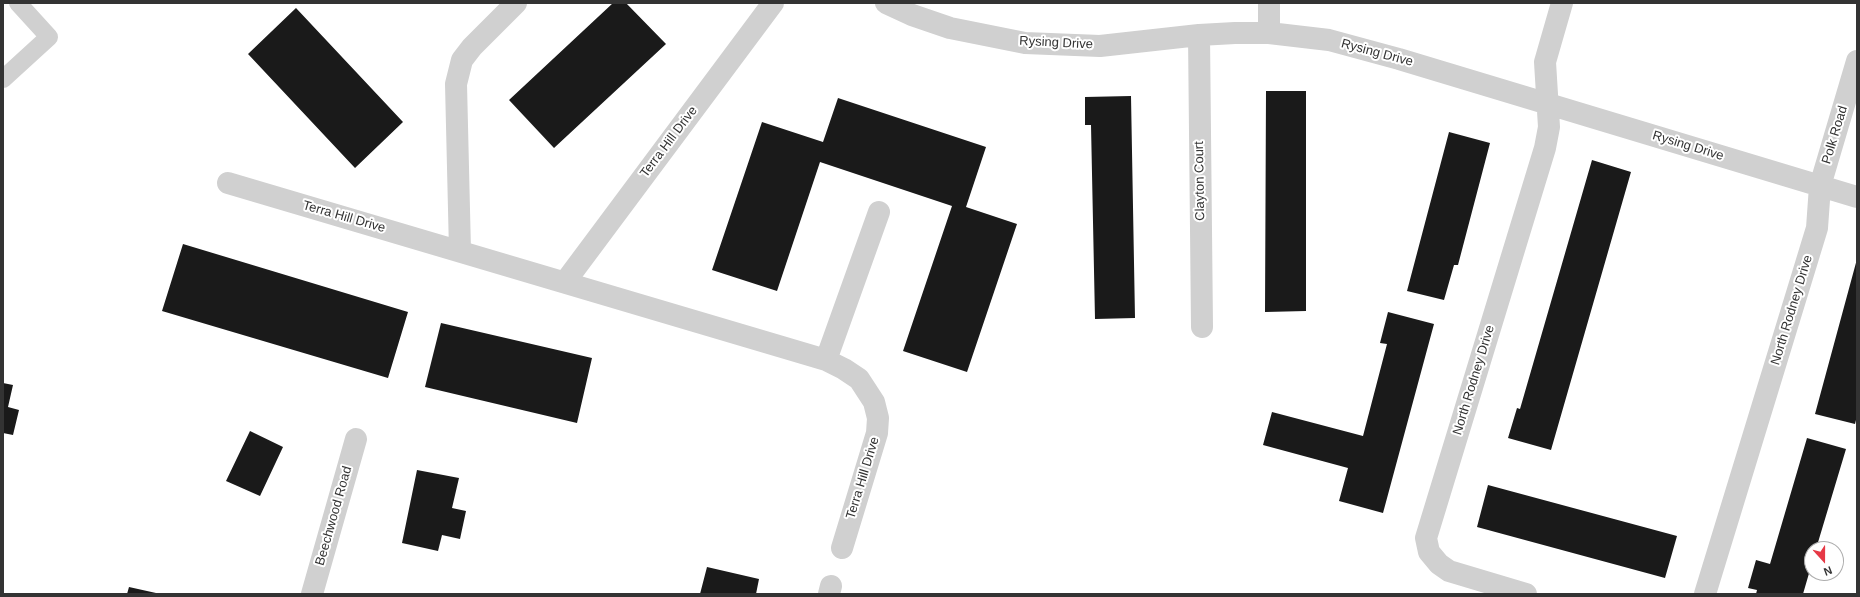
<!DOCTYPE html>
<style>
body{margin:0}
#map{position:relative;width:1860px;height:597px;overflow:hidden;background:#fff;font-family:Helvetica,sans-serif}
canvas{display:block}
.frame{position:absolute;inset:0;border:4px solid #333;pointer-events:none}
.north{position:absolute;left:1804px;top:541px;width:40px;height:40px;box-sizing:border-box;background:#fff;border:1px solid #adadad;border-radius:50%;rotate:159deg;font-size:11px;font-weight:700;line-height:16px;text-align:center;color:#333}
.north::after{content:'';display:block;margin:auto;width:14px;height:18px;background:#e63946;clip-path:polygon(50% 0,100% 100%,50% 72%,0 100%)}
</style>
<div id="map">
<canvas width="1860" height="597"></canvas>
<div class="frame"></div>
<div class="north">N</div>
</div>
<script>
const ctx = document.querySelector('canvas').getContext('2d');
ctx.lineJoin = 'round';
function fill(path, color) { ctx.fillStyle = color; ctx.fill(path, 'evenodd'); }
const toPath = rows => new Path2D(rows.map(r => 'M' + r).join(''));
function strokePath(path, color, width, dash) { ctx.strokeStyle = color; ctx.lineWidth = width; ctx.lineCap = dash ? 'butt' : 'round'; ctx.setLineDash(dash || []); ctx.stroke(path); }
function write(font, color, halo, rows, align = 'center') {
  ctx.font = font + ' Helvetica,sans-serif'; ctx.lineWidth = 4; ctx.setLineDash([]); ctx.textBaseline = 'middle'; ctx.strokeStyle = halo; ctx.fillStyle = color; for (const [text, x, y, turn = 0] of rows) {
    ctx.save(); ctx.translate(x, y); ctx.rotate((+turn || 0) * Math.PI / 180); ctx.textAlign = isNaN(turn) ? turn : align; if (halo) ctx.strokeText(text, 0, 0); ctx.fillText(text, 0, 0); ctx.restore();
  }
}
const building = toPath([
 [613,3,626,3,666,44,554,148,509,100],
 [296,8,403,122,355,168,248,54],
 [1266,91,1306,91,1306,311,1265,312],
 [1131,96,1135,318,1095,319,1091,125,1085,125,1085,97],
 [838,98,986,147,966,207,1017,224,967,372,903,351,952,206,820,162,777,291,712,270,762,122,823,142],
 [1449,132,1490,143,1458,265,1454,265,1444,300,1407,291],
 [1592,160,1631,172,1551,450,1508,438,1517,408,1520,409],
 [183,244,408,312,388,378,162,311],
 [1857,259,1857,416,1855,424,1815,414],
 [1388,312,1434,324,1383,513,1339,501,1348,468,1263,445,1272,412,1363,436,1387,344,1380,343],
 [441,323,592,358,577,423,425,387],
 [3,383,13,385,8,407,19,410,13,435,3,433],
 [250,431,283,447,260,496,226,481],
 [1807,438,1846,449,1816,549,1812,549,1812,563,1803,594,1756,594,1757,590,1748,588,1756,560,1770,564],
 [417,470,459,478,452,508,466,511,460,539,442,535,438,551,402,543],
 [1488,485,1677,536,1665,578,1477,527],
 [707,567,759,579,756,594,700,594],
 [129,587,156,593,156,594,127,594]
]);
const service = toPath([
 [3,79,49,37,18,3]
]);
const minor = toPath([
 [886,3,912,15,950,28,1025,43,1100,46,1199,35,1235,33,1269,33,1329,40,1399,59,1857,197],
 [1269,33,1269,3],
 [1199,35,1202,327],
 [228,183,826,360,844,369,859,379,874,402,878,418,877,433,842,548],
 [460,251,456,84,462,60,472,47,516,3],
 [565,282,773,3],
 [826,360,879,212],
 [312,594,356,439],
 [829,594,831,586],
 [1526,594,1449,571,1439,564,1429,552,1426,538,1545,148,1549,127,1545,62,1562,3],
 [1705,594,1817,228,1820,186,1857,61]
]);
const streetNames = [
 ["Rysing Drive",1056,43,3],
 ["Rysing Drive",1377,53,15],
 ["Polk Road",1835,135,-73],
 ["Terra Hill Drive",669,142,-53],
 ["Rysing Drive",1688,146,17],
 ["Clayton Court",1200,181,-91],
 ["Terra Hill Drive",344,217,16],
 ["North Rodney Drive",1792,310,-73],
 ["North Rodney Drive",1474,380,-73],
 ["Terra Hill Drive",863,478,-73],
 ["Beechwood Road",334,516,-74]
];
fill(building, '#1a1a1a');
strokePath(service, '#d0d0d0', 18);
strokePath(minor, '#d0d0d0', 22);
write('13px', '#333', '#fff', streetNames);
</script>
